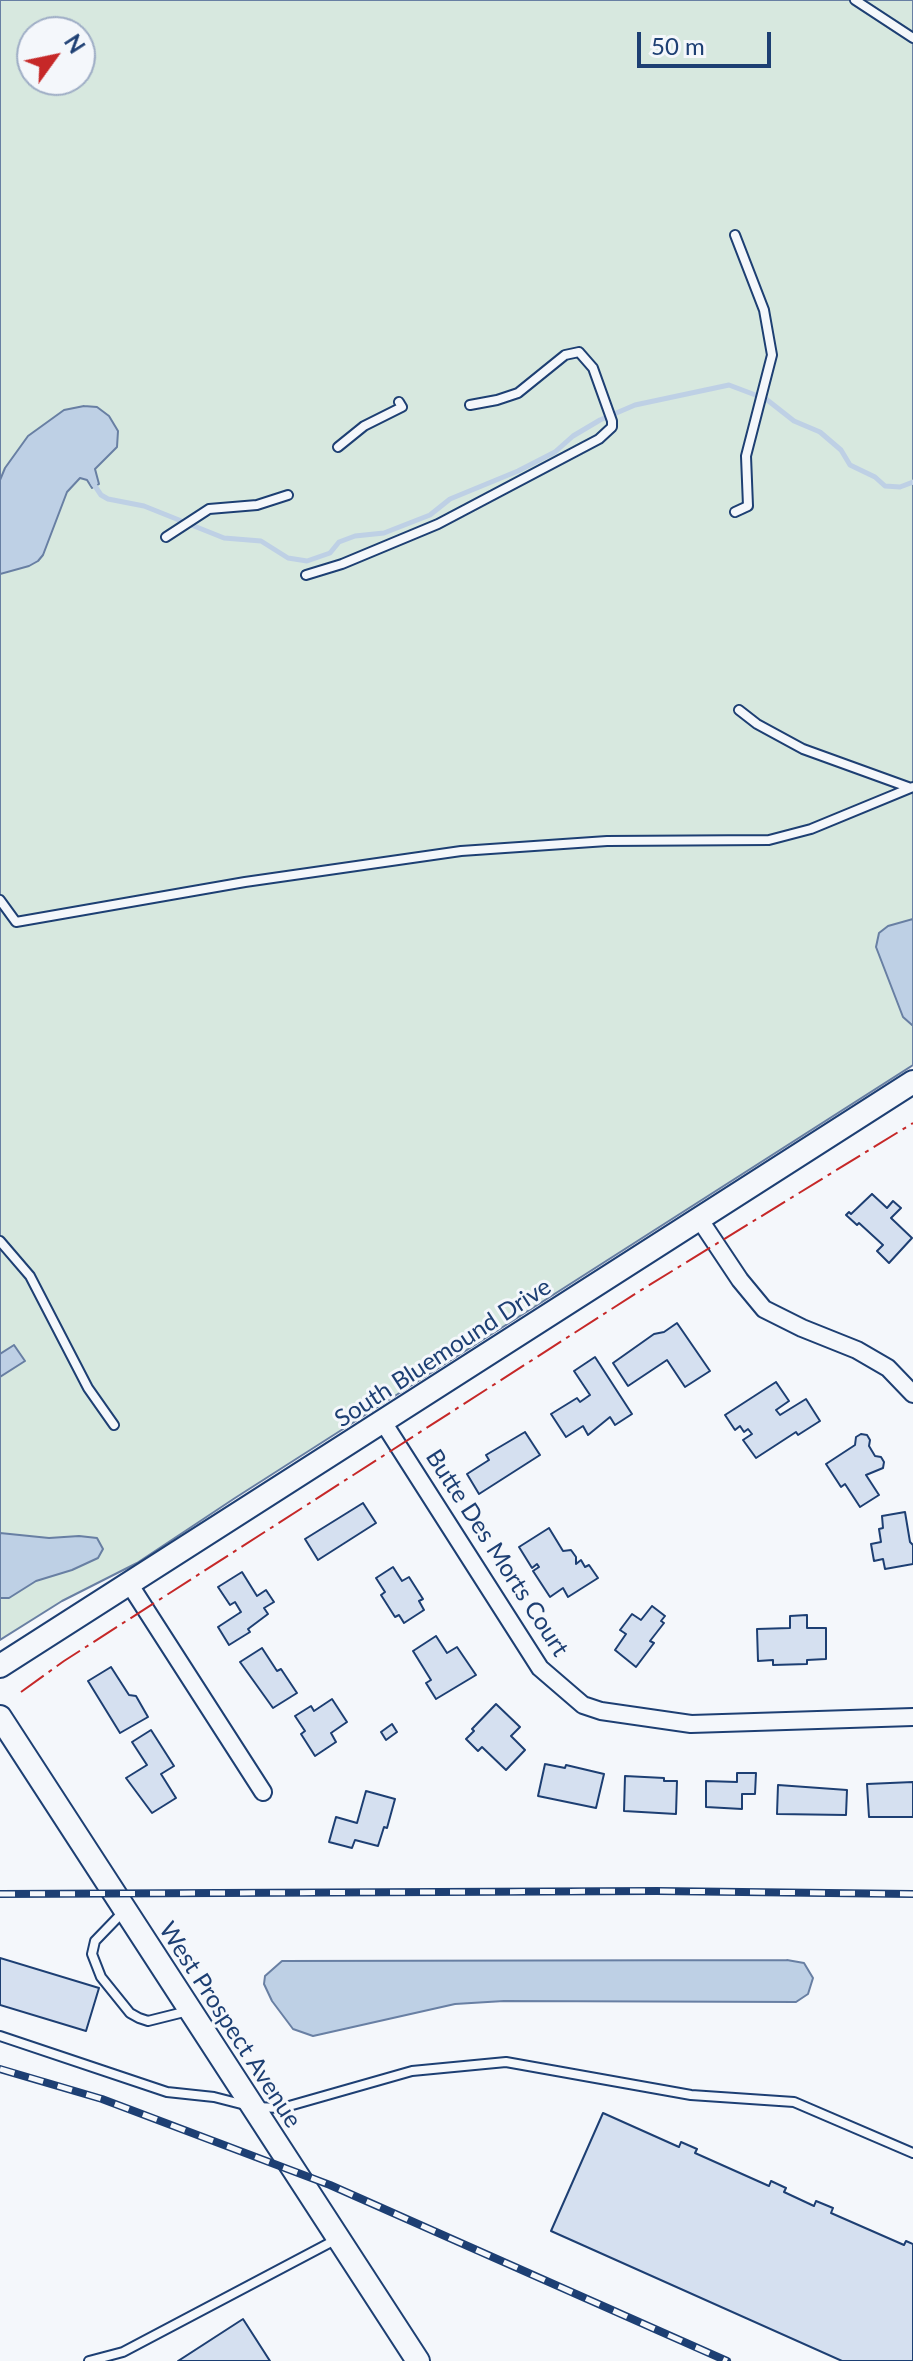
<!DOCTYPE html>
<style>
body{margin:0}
#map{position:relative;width:913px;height:2361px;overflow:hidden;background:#f4f7fb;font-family:Lato,sans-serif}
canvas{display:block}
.north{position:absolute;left:16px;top:16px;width:80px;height:80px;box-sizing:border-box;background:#f4f7fb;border:2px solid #9eadc5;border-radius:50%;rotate:57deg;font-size:22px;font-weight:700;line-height:32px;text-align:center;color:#1d3f73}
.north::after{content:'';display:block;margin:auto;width:28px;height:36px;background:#c62828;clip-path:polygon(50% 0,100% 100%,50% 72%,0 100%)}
.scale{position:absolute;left:637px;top:32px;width:134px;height:36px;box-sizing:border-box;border:4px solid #1d3f73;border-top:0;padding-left:10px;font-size:24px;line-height:28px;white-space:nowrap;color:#1d3f73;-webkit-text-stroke:6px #f4f7fb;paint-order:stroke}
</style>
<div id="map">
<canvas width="913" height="2361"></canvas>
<div class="north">N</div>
<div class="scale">50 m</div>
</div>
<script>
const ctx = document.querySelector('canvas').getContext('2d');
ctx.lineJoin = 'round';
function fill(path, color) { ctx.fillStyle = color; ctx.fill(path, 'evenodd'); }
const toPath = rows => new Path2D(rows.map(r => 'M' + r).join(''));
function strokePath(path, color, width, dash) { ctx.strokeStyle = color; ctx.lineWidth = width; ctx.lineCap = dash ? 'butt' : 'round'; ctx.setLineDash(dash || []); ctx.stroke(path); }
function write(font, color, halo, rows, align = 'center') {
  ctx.font = font + ' Lato,sans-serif'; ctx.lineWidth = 6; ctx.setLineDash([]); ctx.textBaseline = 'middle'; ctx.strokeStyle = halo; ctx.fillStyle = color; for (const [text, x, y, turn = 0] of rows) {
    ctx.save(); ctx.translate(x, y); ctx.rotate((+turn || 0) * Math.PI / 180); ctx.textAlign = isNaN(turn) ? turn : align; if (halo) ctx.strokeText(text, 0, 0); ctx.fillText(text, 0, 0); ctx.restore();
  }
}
const green = toPath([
 [0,0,913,0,913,1065,235,1498,137,1563,62,1601,0,1640,0,0],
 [32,32,80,32,80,80,32,80,32,32]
]);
const water = toPath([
 [84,406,97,407,109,416,118,431,117,447,95,469,99,484,92,488,87,480,80,478,67,492,43,555,38,561,29,566,0,574,0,480,5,468,28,436,64,410,84,406],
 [913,919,913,1024,912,1025,903,1017,876,947,879,933,888,926,913,919],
 [14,1345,25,1361,0,1377,0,1354,14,1345],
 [0,1533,49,1538,79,1536,97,1538,103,1549,98,1558,72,1570,36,1581,9,1598,0,1598,0,1533],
 [787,1960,804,1963,813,1978,808,1994,796,2002,504,2001,455,2004,313,2036,293,2029,272,2001,264,1984,265,1976,282,1961,787,1960]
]);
const stream = toPath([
 [93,483,101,495,108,499,144,506,224,538,261,541,288,558,307,561,330,553,339,542,355,536,384,533,430,515,450,499,518,471,555,452,573,436,600,420,635,405,729,385,766,399,794,421,820,432,841,450,850,465,875,477,885,486,900,487,913,482]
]);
const building = toPath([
 [872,1194,887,1208,893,1201,901,1208,891,1218,912,1238,889,1263,877,1251,883,1245,859,1223,857,1225,846,1215,849,1212,851,1214,872,1194],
 [677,1323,710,1371,685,1387,667,1360,628,1386,613,1363,654,1334,664,1332,677,1323],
 [595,1357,632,1414,615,1425,610,1417,588,1435,583,1426,566,1437,551,1414,577,1398,580,1402,590,1395,574,1371,595,1357],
 [776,1382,789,1401,776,1410,780,1415,806,1399,820,1421,798,1435,796,1432,756,1458,743,1440,752,1434,748,1429,744,1432,740,1426,735,1430,725,1415,776,1382],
 [525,1432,540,1455,479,1494,467,1474,489,1460,486,1455,525,1432],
 [861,1434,867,1435,870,1440,869,1446,875,1456,881,1457,884,1462,883,1468,866,1475,879,1495,860,1507,845,1484,841,1487,826,1464,855,1445,856,1437,861,1434],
 [363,1503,376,1523,318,1560,305,1539,363,1503],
 [905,1512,910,1542,913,1545,913,1564,885,1569,883,1559,874,1561,871,1544,881,1542,879,1529,883,1528,882,1516,905,1512],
 [549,1528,563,1551,571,1550,576,1557,576,1564,581,1560,585,1567,589,1565,598,1578,568,1597,563,1588,550,1597,533,1571,539,1567,537,1564,532,1568,519,1547,549,1528],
 [393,1567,402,1581,409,1577,423,1599,419,1601,424,1610,404,1623,399,1615,395,1617,381,1595,385,1592,376,1578,393,1567],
 [242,1572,257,1596,266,1590,274,1602,264,1608,268,1614,248,1629,250,1632,229,1645,218,1627,241,1612,235,1602,230,1605,218,1587,242,1572],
 [652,1606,665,1616,661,1621,664,1623,650,1641,654,1643,636,1667,615,1650,626,1634,620,1630,632,1614,641,1620,652,1606],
 [807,1615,807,1628,826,1628,826,1659,807,1660,807,1664,773,1665,773,1660,758,1661,757,1629,790,1628,790,1616,807,1615],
 [436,1636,447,1653,457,1647,476,1675,436,1699,426,1683,431,1680,413,1651,436,1636],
 [262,1648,277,1671,281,1669,297,1693,273,1708,240,1662,262,1648],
 [111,1667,129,1695,136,1696,148,1717,120,1733,88,1681,111,1667],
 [332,1699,347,1722,331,1733,336,1742,315,1756,301,1734,305,1731,295,1716,311,1706,314,1711,332,1699],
 [496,1704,520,1727,511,1736,525,1750,506,1770,482,1747,478,1751,466,1739,474,1731,472,1729,496,1704],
 [392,1724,397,1732,386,1740,381,1732,392,1724],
 [151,1730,174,1766,161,1774,176,1798,152,1813,126,1778,147,1765,132,1742,151,1730],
 [545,1764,565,1768,566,1765,604,1774,596,1808,538,1796,545,1764],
 [737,1773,756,1773,755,1794,742,1794,742,1809,706,1807,706,1781,737,1782,737,1773],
 [625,1776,664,1778,664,1781,677,1781,676,1814,624,1811,625,1776],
 [913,1782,913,1817,869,1817,867,1784,913,1782],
 [778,1785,847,1790,846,1815,777,1814,778,1785],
 [366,1791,395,1799,387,1828,384,1827,378,1846,355,1840,352,1848,329,1842,336,1817,357,1823,366,1791],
 [0,1958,99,1988,86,2031,0,2005,0,1958],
 [603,2113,679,2147,681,2142,697,2149,695,2153,769,2186,771,2181,786,2188,784,2192,814,2206,816,2201,833,2208,831,2213,904,2245,906,2241,913,2244,913,2361,842,2361,551,2231,603,2113],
 [243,2319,270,2361,178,2361,243,2319]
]);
const service = toPath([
 [855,0,913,38],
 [338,447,364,426,402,407,399,402],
 [735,512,748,506,746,456,772,355,764,310,735,235],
 [166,537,209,509,257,505,288,495],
 [306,575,342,564,438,524,599,439,612,427,612,421,593,368,579,352,565,355,518,393,497,400,470,405],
 [739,710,757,724,803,749,908,787],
 [0,900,16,922,245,882,461,851,607,841,769,840,811,829,913,787],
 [0,1241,30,1276,88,1388,114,1425],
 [124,1911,95,1941,92,1954,101,1977,130,2013,139,2018,148,2021,188,2011],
 [0,2036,167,2092,214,2097,253,2107,282,2108,412,2071,506,2062,691,2095,794,2102,913,2153],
 [89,2361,123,2352,337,2239]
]);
const minor = toPath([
 [700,1220,740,1280,764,1309,802,1328,857,1350,888,1368,913,1394],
 [383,1422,540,1668,583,1705,601,1711,691,1724,913,1717],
 [130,1585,263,1792]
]);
const secondary = toPath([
 [0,1666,913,1082],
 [0,1717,418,2361]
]);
const rail = toPath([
 [0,1894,657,1891,913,1894],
 [0,2069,102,2099,330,2185,727,2361]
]);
const power = toPath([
 [21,1692,64,1661,638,1292,913,1123]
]);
const streetNames = [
 ["South Bluemound Drive",443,1353,-33],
 ["Butte Des Morts Court",497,1553,57],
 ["West Prospect Avenue",230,2025,57]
];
fill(green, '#d7e8df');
strokePath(green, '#687fa3', 2);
fill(water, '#bed0e5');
strokePath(water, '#687fa3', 2);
strokePath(stream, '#bed0e5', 5);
fill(building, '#d5e0f0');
strokePath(building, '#1d3f73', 2);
strokePath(service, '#1d3f73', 12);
strokePath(minor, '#1d3f73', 20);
strokePath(secondary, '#1d3f73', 26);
strokePath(service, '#f4f7fb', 8);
strokePath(minor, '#f4f7fb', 16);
strokePath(secondary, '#f4f7fb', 22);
strokePath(rail, '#1d3f73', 8);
strokePath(rail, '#f4f7fb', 5, [15]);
strokePath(power, '#c62828', 2, [28, 6, 4, 6]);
write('24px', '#1d3f73', '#f4f7fb', streetNames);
</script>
